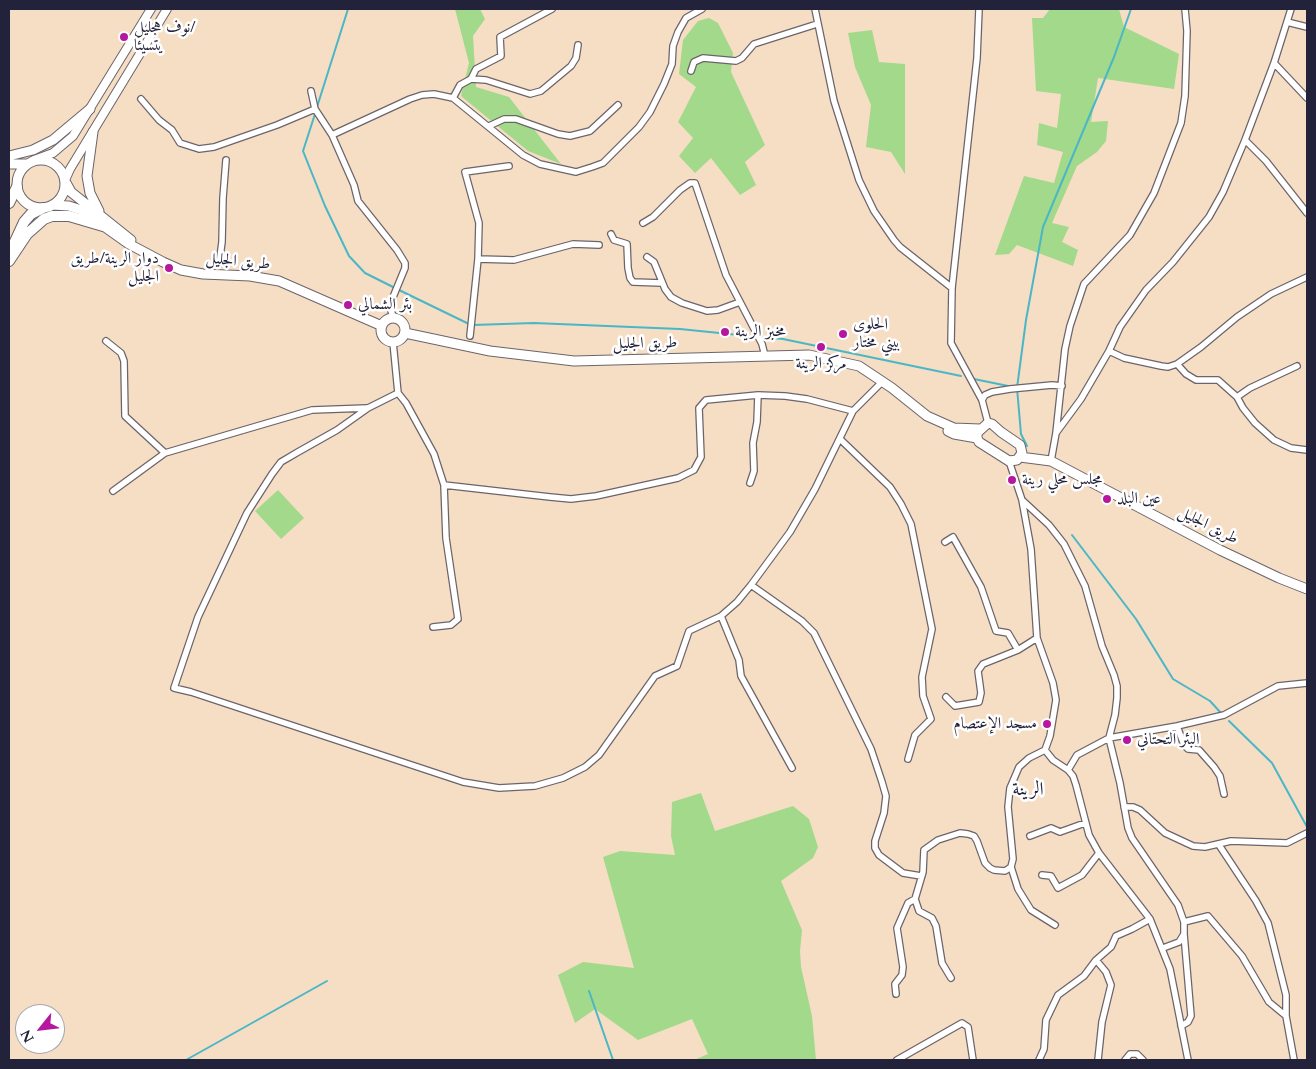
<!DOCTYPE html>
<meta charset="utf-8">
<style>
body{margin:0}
#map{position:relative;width:1316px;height:1069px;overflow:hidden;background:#f5dec4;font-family:Cardo,serif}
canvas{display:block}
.frame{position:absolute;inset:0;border:10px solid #22223b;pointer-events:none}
.north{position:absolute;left:15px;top:1004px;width:50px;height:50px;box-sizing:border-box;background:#fff;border:1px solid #a7a7b1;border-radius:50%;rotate:241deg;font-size:14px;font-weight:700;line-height:20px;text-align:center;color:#22223b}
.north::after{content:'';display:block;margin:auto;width:18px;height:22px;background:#b5179e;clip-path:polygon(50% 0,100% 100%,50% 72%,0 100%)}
</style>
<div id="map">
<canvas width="1316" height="1069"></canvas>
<div class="frame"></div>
<div class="north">N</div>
</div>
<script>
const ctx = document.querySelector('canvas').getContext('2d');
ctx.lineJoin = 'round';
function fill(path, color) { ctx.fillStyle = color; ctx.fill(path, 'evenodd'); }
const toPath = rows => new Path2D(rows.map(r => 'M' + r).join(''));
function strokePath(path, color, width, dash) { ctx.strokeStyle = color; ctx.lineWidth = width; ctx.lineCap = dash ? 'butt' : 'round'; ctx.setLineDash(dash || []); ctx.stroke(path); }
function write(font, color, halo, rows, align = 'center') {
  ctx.font = font + ' Cardo,Amiri,serif'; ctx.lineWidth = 5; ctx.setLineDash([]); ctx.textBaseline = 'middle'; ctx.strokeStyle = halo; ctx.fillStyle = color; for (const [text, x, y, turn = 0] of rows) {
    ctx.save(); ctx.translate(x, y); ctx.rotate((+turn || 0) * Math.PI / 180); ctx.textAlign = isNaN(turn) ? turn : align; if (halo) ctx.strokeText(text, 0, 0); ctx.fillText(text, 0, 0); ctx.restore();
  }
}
const green = toPath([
 [455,9,480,9,485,19,473,36,476,87,509,97,561,164,528,151,461,96,469,63],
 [1050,9,1119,9,1124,27,1179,54,1174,89,1098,78,1091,122,1108,121,1106,141,1097,152,1077,166,1052,223,1069,227,1062,242,1078,250,1073,266,1017,245,1009,254,995,255,1024,176,1054,183,1063,152,1037,145,1039,123,1057,128,1061,94,1036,91,1032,18,1043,18],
 [709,18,718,23,733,53,731,72,765,145,745,162,756,185,740,195,711,158,695,173,679,156,693,138,678,122,696,87,679,74,683,40,698,21],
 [872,30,879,62,905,64,905,174,891,152,866,147,871,105,855,67,848,33],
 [278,490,304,518,281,539,255,511],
 [701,793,715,831,793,806,809,819,818,847,813,858,781,881,802,930,800,951,801,967,812,1016,816,1060,694,1060,708,1054,692,1019,638,1040,595,1009,575,1023,558,975,583,962,634,968,603,857,620,851,675,855,671,836,672,802]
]);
const stream = toPath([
 [317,107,348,9],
 [315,114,303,151,325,206,349,256,365,273,395,288],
 [399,290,469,324],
 [473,325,534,323,680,329,749,336],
 [762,337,783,339,961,376],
 [974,379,1013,387],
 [1027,446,1021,434,1017,388,1026,320,1043,227,1114,57,1131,9],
 [1072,535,1136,619,1173,679,1210,701,1221,713],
 [1229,721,1272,763,1307,827],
 [589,991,613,1060],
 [186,1060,327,981]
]);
const minor = toPath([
 [815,9,834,101,859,180,874,211,894,240,900,247,952,288],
 [979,9,977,58,952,288,951,343,982,400,988,423],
 [1287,22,1307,27],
 [1274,63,1307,98],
 [691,71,694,62,703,58,736,61,742,58,754,44,817,24],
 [471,79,476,69,501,56,500,37,552,9],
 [311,91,315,109,332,135,354,185,358,201,397,250,405,263,405,268,391,302,391,311,394,318],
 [453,98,460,85,471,79,486,80,530,94,541,91,571,66,576,58,578,45],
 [141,99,159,120,172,130,180,143,199,149,214,147,277,125,315,109],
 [489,126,504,119,516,119,558,134,570,136,590,131,618,105],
 [332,135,410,99,422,95,434,94,453,98,523,155,540,164,576,172,592,167,603,163,639,127,650,112,664,84,672,64,673,46,678,32,686,18,702,9],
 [1245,140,1266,161,1307,213],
 [643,223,653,217,680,190,690,183,695,183,726,275,762,344,765,356],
 [611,234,614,240,627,244,628,268,630,278,633,282,662,283],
 [647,257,654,262,665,289,671,297,682,303,707,311,718,310,740,302],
 [478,259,514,260,573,244,599,245],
 [219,264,222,242,223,198,226,160],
 [470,336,478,259,479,223,465,172,509,166],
 [106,341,121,353,124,361,125,416,165,453],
 [393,342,398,393,406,403,434,454,444,485,446,538,458,619,451,625,433,627],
 [1109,351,1124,358,1161,366,1168,367,1177,364,1201,347,1237,317,1271,294,1307,277],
 [1177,364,1186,374,1196,380,1218,380,1237,397,1243,408,1255,423,1274,440,1291,448,1307,450],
 [882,382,853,411,815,489,790,532,751,585,802,621,814,633,871,749,882,782,886,796,884,813,875,841,875,848,879,855,903,873,921,876],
 [398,393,368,408,337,430,298,452,281,462,272,474,247,513,198,617,174,688,191,692,463,782,499,788,535,786,563,778,585,767,599,755,655,676,677,666,689,631,721,616],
 [1237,397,1250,388,1297,366],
 [982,400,985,395,992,392,1010,389,1052,385,1062,386],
 [1056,433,1081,399,1109,351,1120,327,1146,290,1173,262,1209,217,1223,192,1245,140,1274,63,1291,9],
 [840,439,890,487,901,504,911,524,932,629,922,677,923,696,931,719,915,735,908,759],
 [1009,461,1022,500,1049,525,1064,544,1085,586,1102,646,1114,675,1117,686,1117,698,1115,715,1109,738,1120,783,1128,828,1132,838,1178,905,1184,922,1184,934,1179,942,1163,948],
 [1051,461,1056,433,1065,349,1070,326,1084,284,1130,235,1154,193,1181,123,1185,96,1187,31,1185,9],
 [750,483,754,471,753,443,757,422,758,395],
 [444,485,550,497,571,499,596,496,678,478,694,470,701,457,699,408,706,400,758,395,785,396,807,399,853,411],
 [113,491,165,453,312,410,367,408],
 [1022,500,1031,549,1037,638,1053,683,1056,700,1050,736,1045,750],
 [945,542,953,537,981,587,996,631,1008,633,1018,650],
 [751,585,737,602,721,616,739,660,741,676,792,768],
 [946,697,955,706,979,702,981,693,978,671,983,664,1018,650,1037,638],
 [1177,726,1184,745,1188,749,1199,750,1214,767,1220,776,1224,794],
 [1068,770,1077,755,1109,738,1177,726,1224,715,1278,686,1307,683],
 [1124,807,1133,807,1140,810,1165,833,1193,846,1205,847,1231,841,1287,843,1307,833],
 [1030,836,1051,828,1060,832,1085,823],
 [1219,845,1256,901,1268,923,1286,995,1286,1016],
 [1011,867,1018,889,1031,910,1055,925],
 [1042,875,1051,876,1058,888,1082,875,1099,853],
 [1184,922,1208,916,1242,956,1269,1002,1286,1016,1294,1060],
 [1096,960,1106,972,1111,985,1102,1022,1098,1060],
 [951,978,942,963,936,926,932,918,919,911,915,899,923,872,924,850,938,840,960,833,968,834,974,836,977,841,985,863,990,868,994,870,1005,871,1011,867,1013,859,1008,807,1010,788,1019,767,1029,758,1045,750,1053,760,1068,770,1073,776,1076,785,1089,835,1099,853,1150,919,1170,969,1188,1060],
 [896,994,895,984,902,975,903,967,897,928,908,903,915,899],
 [1181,1026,1188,1022,1191,1016,1184,934],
 [897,1060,962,1023,968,1027,973,1060],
 [1039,1060,1044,1049,1046,1020,1058,995,1084,976,1096,960,1111,947,1116,936,1132,929,1150,919],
 [1125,1060,1130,1054,1137,1054,1143,1060]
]);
const secondary = toPath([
 [34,160,53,153,73,136,151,9],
 [65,180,70,169,167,9]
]);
const primary = toPath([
 [93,132,87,176,90,193,99,211],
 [9,156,33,150,53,140,90,109],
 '17 184a24 24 0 1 1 48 0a24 24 0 1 1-48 0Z',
 [9,164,27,164],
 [66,183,71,192,131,240],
 [52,205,69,206,81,210,129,244,163,262,181,270,203,274,250,276,279,281,382,326],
 '381 330a12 12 0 1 1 24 0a12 12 0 1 1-24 0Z',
 [405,333,490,351,574,361,809,355,859,366,892,388,927,416,954,428,980,429],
 [988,423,992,424,1001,432,1020,445,1022,453,1017,460,1009,461,979,442,977,438,977,433,988,423],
 [948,431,954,434,977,438],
 [1020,457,1051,461,1220,550,1279,578,1307,589]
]);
const trunk = toPath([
 [9,203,17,187],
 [11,250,24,222,31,214,43,208],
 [9,261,27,234,44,219,52,216,69,216,103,226]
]);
const markers = [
 [124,37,5,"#b5179e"],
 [169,268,5,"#b5179e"],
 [348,305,5,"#b5179e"],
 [725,332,5,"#b5179e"],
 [843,334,5,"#b5179e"],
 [821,347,5,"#b5179e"],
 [1012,480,5,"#b5179e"],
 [1107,499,5,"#b5179e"],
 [1047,724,5,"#b5179e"],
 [1127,740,5,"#b5179e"]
];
const poiNames = [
 ["نوف هجليل/",134,28],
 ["يتسيئا",134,46],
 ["دوار الرينة/طريق",159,259,"right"],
 ["الجليل",159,277,"right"],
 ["بئر الشمالي",358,305],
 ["الحلوى",853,325],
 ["بيني مختار",853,343],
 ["مخبز الرينة",735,332],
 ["مركز الرينة",821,364,"center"],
 ["مجلس محلي رينة",1022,480],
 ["عين البلد",1117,499],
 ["مسجد الإعتصام",1037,724,"right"],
 ["البئر التحتاني",1137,740]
];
const streetNames = [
 ["طريق الجليل",238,262,6],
 ["طريق الجليل",645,344,-1],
 ["طريق الجليل",1208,526,27]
];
const quarterNames = [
 ["الرينة",1028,791]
];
fill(green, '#a2d98b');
strokePath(stream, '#4ab6c6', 2);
strokePath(minor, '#6c646b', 8);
strokePath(secondary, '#6c646b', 10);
strokePath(primary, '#6c646b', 11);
strokePath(trunk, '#6c646b', 12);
strokePath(minor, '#fff', 5.5);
strokePath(secondary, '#fff', 8);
strokePath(primary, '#fff', 9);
strokePath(trunk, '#fff', 10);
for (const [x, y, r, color] of markers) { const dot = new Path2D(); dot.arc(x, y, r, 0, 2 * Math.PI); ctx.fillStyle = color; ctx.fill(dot); strokePath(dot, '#fff', 2); }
write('16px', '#22223b', '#fff', poiNames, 'left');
write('16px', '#22223b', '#fff', streetNames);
write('19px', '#22223b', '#fff', quarterNames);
</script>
